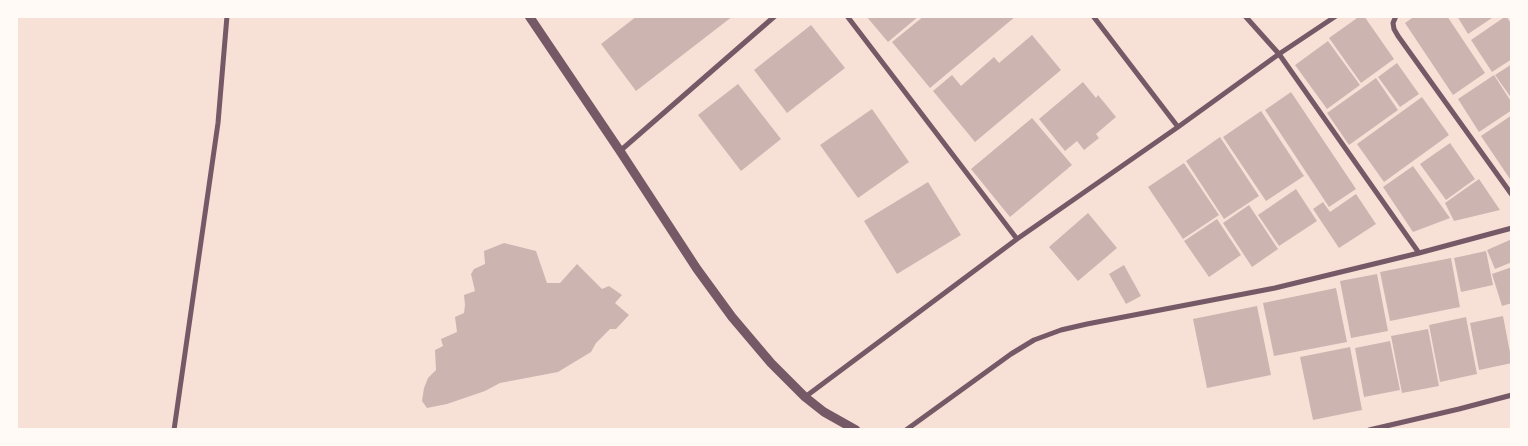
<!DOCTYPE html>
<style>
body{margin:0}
#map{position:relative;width:1528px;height:446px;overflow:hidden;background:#f7e1d7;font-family:Montserrat,sans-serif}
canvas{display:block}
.frame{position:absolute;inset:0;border:18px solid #fffaf5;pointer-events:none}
</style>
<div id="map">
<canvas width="1528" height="446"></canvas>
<div class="frame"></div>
</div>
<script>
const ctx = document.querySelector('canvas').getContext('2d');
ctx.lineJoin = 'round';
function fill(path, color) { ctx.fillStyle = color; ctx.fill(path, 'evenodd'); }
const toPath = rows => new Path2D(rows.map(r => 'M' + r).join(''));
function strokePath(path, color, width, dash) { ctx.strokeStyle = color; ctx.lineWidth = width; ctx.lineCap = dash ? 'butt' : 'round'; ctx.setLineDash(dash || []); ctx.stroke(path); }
const building = toPath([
 [637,16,733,16,636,91,601,44],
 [866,16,919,16,888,42],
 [924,16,1016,16,930,88,892,42],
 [1360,16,1364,16,1394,59,1361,83,1329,38],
 [1415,16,1447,16,1485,73,1453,95,1405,23],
 [1457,16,1495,16,1468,34],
 [1506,16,1512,25,1512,59,1492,72,1471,40],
 [811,25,845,68,787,113,754,70],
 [1032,35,1061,70,975,142,933,91,952,75,961,86,994,57,999,63],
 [1328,41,1360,85,1327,109,1295,65],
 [1397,63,1419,94,1400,107,1378,77],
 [1512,64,1512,99,1495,75],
 [1494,75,1512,103,1512,110,1479,132,1458,99],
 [1376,78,1398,110,1349,145,1327,113],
 [1083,82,1096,98,1098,95,1116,117,1096,134,1099,138,1084,150,1077,141,1065,151,1039,119],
 [738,84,781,139,741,171,698,115],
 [1291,92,1356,189,1329,207,1265,110],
 [1422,97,1449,135,1384,182,1357,144],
 [872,109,909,162,858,198,820,145],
 [1261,111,1304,176,1266,201,1223,137],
 [1512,115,1512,182,1481,136],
 [1032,118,1072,165,1010,217,971,169],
 [1220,137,1259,196,1224,219,1186,161],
 [1450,143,1475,179,1446,200,1420,164],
 [1184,163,1219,215,1183,239,1148,187],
 [1413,166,1450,218,1413,232,1383,187],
 [1479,179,1500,210,1454,221,1445,203],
 [928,182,961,235,897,274,864,221],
 [1296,189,1317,221,1279,246,1258,215],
 [1356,194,1376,224,1339,248,1313,209,1323,202,1330,212],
 [1249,205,1278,249,1252,267,1223,223],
 [1088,213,1117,248,1078,281,1049,247],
 [1217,219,1241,255,1209,277,1184,241],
 [1512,239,1512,262,1495,269,1487,250],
 [504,243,536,251,547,283,560,283,577,264,602,289,609,286,622,295,615,303,629,315,616,329,610,329,596,343,591,352,558,372,500,383,485,391,447,404,427,408,422,401,424,388,428,378,436,370,435,350,443,346,441,339,457,332,455,317,464,313,465,305,464,295,475,291,471,274,474,269,485,264,484,251],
 [1486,251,1493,285,1461,292,1454,258],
 [1451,258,1460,307,1390,321,1380,272],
 [1124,265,1141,296,1126,304,1109,274],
 [1512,267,1512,303,1502,306,1492,274],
 [1377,274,1388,331,1351,338,1340,281],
 [1336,288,1347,342,1274,356,1263,303],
 [1257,306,1271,375,1207,388,1193,319],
 [1503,316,1512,363,1479,370,1470,323],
 [1466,317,1477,374,1440,382,1429,325],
 [1428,329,1439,386,1402,393,1391,336],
 [1390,341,1400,390,1364,397,1355,348],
 [1350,347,1362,410,1313,420,1300,357]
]);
const minor = toPath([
 [847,16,1017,239],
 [1093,16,1178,127],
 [1245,16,1279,54,1419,253],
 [1396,16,1393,23,1394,29,1398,36,1512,195],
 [620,151,775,16],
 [805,397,1017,239,1178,127,1279,54,1336,16],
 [174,430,218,123,227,16],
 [906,430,1011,354,1034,340,1061,330,1087,324,1275,288,1419,253,1512,228],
 [1369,430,1459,409,1512,395]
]);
const tertiary = toPath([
 [529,16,620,151,697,269,732,317,771,363,805,397,824,412,856,430]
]);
fill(building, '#ccb4b1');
strokePath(minor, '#755966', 5);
strokePath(tertiary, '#755966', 9);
</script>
